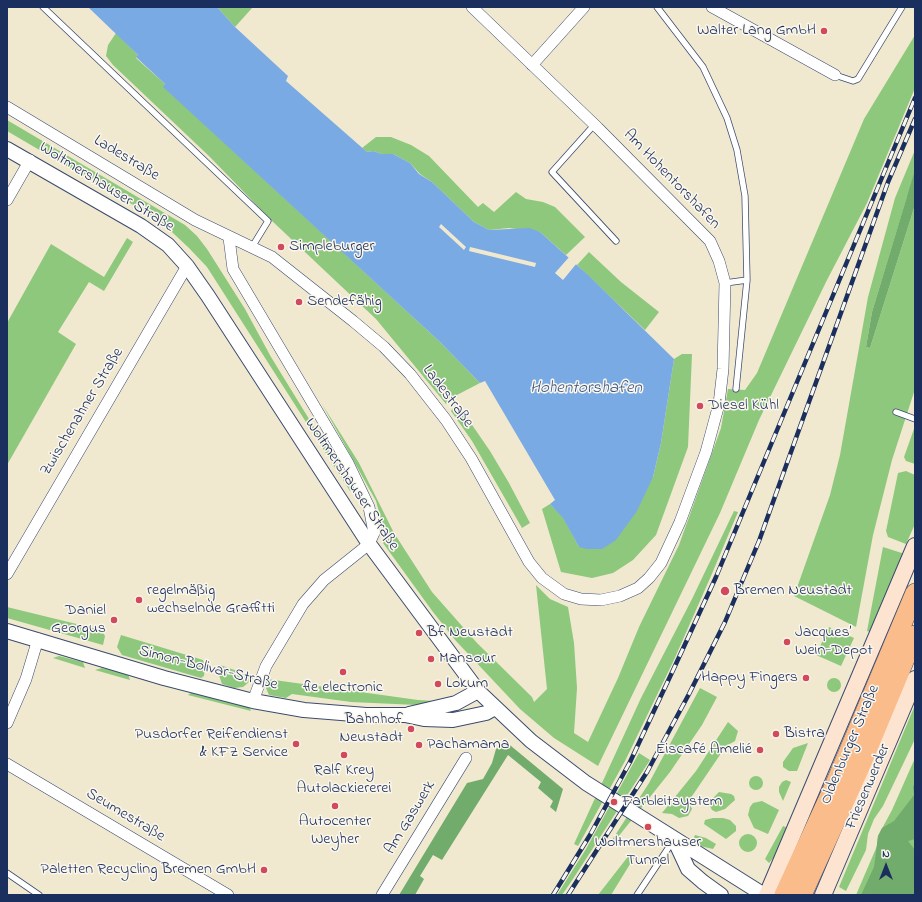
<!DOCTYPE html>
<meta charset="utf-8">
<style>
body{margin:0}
#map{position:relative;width:922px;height:902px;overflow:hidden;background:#f0e9cf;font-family:"Indie Flower",sans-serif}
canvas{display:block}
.frame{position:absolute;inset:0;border:8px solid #1b2f5e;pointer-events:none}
.north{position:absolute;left:866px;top:846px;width:40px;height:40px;-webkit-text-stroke:3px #fbf7ec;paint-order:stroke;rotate:0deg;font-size:11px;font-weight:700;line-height:16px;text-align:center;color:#1b2f5e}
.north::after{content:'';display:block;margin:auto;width:14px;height:18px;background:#1b2f5e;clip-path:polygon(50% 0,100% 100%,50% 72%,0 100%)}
</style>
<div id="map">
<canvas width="922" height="902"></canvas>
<div class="frame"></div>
<div class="north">N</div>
</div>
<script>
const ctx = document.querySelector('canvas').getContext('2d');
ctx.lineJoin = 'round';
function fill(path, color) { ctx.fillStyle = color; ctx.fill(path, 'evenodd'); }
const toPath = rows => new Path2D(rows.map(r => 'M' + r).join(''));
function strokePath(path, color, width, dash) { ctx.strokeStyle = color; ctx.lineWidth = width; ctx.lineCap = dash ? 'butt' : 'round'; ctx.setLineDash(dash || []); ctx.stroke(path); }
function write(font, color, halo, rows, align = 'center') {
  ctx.font = font + ' "Indie Flower",sans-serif'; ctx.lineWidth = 3; ctx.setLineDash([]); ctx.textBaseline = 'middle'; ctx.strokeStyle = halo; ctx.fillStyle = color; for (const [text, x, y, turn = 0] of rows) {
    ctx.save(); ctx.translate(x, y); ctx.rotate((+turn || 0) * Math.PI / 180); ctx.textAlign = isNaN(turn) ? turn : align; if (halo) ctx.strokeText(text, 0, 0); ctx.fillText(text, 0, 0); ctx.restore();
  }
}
const green = toPath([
 [217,7,253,7,235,27],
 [116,33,138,55,136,58,165,84,164,87,440,342,480,383,453,397,446,404,376,319,271,220,210,157,113,65,106,56,108,45],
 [915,35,915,88,867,203,826,282,759,420,720,513,598,766,554,738,520,709,456,641,433,612,383,543,382,523,376,501,322,404,359,463,394,533,432,592,477,643,532,697,534,702,547,689,536,585,550,599,568,607,574,643,577,688,574,733,588,742,618,678,639,627,679,545,721,428,728,389,745,390,757,373,864,119],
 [7,120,185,225,197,236,207,249,245,309,271,357,352,489,350,491,207,267,189,248,159,220,7,131],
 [376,137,391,137,411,145,429,156,478,207,483,203,494,212,516,192,526,199,543,202,555,207,585,237,566,255,540,232,509,228,489,230,474,222,432,182,420,174,410,163,393,154,382,154,373,151,367,152,362,148],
 [915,150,915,198,907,197,872,312,866,347,870,348,915,205,915,389,892,460,873,535,856,627,794,596,830,495,840,455,868,297,895,198],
 [127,238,133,242,104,291,89,282,58,332,76,344,7,465,7,323,51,244,104,277],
 [589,252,621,282,659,312,645,330,577,265],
 [682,354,692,354,688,447,656,535,633,560,613,573,592,578,561,572,542,509,550,504,563,517,579,547,653,477,661,443,674,359],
 [457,403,490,451,509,483,530,523,522,528,472,441,451,411],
 [915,426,915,464,906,461,904,457],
 [906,471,915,475,915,524,906,544,888,537,886,531,898,473],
 [734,511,738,512,711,576,673,662,625,761,578,846,574,844,641,698,692,599],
 [883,547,905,554,873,633,867,631],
 [7,607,101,630,105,636,103,645,7,618],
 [829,627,854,638,841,666,816,655],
 [121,635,203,660,205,667,204,676,201,678,122,655,117,647],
 [59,656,83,662,85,668,53,658],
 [220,665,255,677,243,687,234,688,222,684,219,675],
 [102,668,128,674,130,680,95,670],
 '827 685a7 7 0 1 1 14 0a7 7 0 1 1-14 0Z',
 [267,679,418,700,435,701,446,698,447,702,417,705,351,702,292,694,286,698,269,695,266,688],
 [700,688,717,697,702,725,670,772,614,842,612,840,649,783],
 [192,692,249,706,251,711,188,695],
 [915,705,915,739,883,806,874,819,868,834,866,850,846,891,839,887],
 [728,722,738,731,735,741,726,746,686,805,690,805,692,809,688,816,679,818,672,814,662,813,696,771],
 [808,743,797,771,789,771,783,767,783,762,793,748],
 [639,753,650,760,573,879,562,895,557,895,586,849],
 [915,758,915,895,856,895,877,846,878,836,892,810],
 '749 783a7 7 0 1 1 14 0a7 7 0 1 1-14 0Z',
 [786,780,791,782,783,801,779,792,779,787,782,782],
 [719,792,731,794,734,796,735,800,725,809,716,812,712,810,710,806,712,799],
 [762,801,779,810,768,834,754,828,748,815,750,807,753,803],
 [713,818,723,818,730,820,736,826,736,831,726,839,704,824,705,820],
 [783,826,788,828,776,855,769,863,765,859],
 '739 843a9 9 0 1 1 18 0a9 9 0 1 1-18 0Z',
 [695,835,706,838,716,844,713,849,700,846,692,841],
 [630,854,635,856,611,895,598,895]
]);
const forest = toPath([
 [915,170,915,205,870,348,866,347,872,312],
 [505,741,563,789,556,812,550,807,553,801,538,788,541,782,508,755,442,860,433,855,420,876,424,879,415,895,399,895,467,783,483,779,492,763,496,749],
 [915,782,915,839,908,841,915,850,915,895,861,895,874,867,878,836,882,828,894,821,914,795,913,787]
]);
const water = toPath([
 [88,7,217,7,235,27,288,76,286,81,367,152,373,151,382,154,393,154,410,163,419,174,432,182,474,222,489,230,529,228,540,232,588,275,674,359,661,443,653,477,637,511,616,540,602,549,587,549,579,547,563,518,550,504,555,500,485,381,480,383,440,342,163,87,165,84,136,57,138,55]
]);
const pier = toPath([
 [441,224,466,247,464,250,439,227],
 [470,247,536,263,535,267,469,251],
 [570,256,577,263,563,280,555,273]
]);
const service = toPath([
 [43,7,268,221,252,247],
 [657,7,703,67,727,118,737,150,745,196,747,280,736,389],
 [835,75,853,81,858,79,902,7],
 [595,124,552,172,616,241],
 [725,283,747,280],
 [896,412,915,419],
 [7,873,39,895],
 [637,895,673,841]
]);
const minor = toPath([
 [712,7,835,75],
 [532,65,584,7],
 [7,107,195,220,272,257,353,321,384,347,410,374,446,420,471,458,529,562,542,578,564,594,581,599,601,600,620,596,638,588,649,578,661,563,680,522,706,452,719,404,723,369,725,283,719,261,710,241,598,128,472,7],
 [7,200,30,160],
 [229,238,233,269,348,463,369,507,374,533,369,544,324,580,303,604,266,666,253,701],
 [7,574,187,266],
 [7,723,26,679,38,639],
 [7,764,228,895],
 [382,895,466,758]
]);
const tertiary = toPath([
 [7,149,141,226,168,245,187,266,208,296,369,544,478,691,531,741,586,783,764,895],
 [7,631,164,678,253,701,304,710,366,715,405,715,424,719,453,720,486,713,495,708],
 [409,714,456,703,478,691],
 [674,839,688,869,703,882,721,895]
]);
const secondary = toPath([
 [767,895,915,546],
 [823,895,915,679]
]);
const trunk = toPath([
 [784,895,835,784,915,593],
 [802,895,860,767,915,635]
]);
const rail = toPath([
 [553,895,590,835,630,762,675,666,716,577,915,98],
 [568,895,647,772,689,694,725,622,759,541,888,182,915,119]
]);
const markers = [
 [824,31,4,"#d1495b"],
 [281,247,4,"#d1495b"],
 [299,302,4,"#d1495b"],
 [700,406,4,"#d1495b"],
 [725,591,5,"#d1495b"],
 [139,600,4,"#d1495b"],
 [114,620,4,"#d1495b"],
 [419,633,4,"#d1495b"],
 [787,642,4,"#d1495b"],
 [431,659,4,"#d1495b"],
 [343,672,4,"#d1495b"],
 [806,678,4,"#d1495b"],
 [438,684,4,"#d1495b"],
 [411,729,4,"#d1495b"],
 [776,734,4,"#d1495b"],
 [296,744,4,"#d1495b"],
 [419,745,4,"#d1495b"],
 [760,750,4,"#d1495b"],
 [344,755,4,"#d1495b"],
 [614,802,4,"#d1495b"],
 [335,806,4,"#d1495b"],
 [648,827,4,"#d1495b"],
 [264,870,4,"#d1495b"]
];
const poiNames = [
 ["Walter Lang GmbH",816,31,"right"],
 ["Simpleburger",289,247],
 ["Sendefähig",307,302],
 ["Diesel Kühl",708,406],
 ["regelmäßig",147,591],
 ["wechselnde Graffitti",147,609],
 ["Bremen Neustadt",734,591],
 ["Daniel",106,611,"right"],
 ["Georgus",106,629,"right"],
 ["Bf Neustadt",427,633],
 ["Jacques’",795,633],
 ["Wein-Depot",795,651],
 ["Mansour",439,659],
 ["Happy Fingers",798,678,"right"],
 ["Lokum",446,684],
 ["fle electronic",343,688,"center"],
 ["Bahnhof",403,720,"right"],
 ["Neustadt",403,738,"right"],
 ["Bistra",784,734],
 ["Pusdorfer Reifendienst",288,735,"right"],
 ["& KFZ Service",288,753,"right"],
 ["Pachamama",427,745],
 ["Eiscafé Amelié",752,750,"right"],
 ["Ralf Krey",344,771,"center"],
 ["Autolackiererei",344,789,"center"],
 ["Farbleitsystem",622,802],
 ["Autocenter",335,822,"center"],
 ["Weyher",335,840,"center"],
 ["Woltmershauser",648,843,"center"],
 ["Tunnel",648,861,"center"],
 ["Paletten Recycling Bremen GmbH",256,870,"right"]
];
const streetNames = [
 ["Ladestraße",126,159,31],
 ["Am Hohentorshafen",671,180,46],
 ["Woltmershauser Straße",106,188,32],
 ["Ladestraße",447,397,53],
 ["Zwischenahner Straße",83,412,-59],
 ["Woltmershauser Straße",351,485,56],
 ["Simon-Bolivar-Straße",208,669,14],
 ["Oldenburger Straße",851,745,-67],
 ["Friesenwerder",869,787,-67],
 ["Seumestraße",125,816,31],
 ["Am Gaswerk",411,818,-59]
];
const waterNames = [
 ["Hohentorshafen",586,389]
];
fill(green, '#8dc87d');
fill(forest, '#72ac6c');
fill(water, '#79aae4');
fill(pier, '#f0e9cf');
strokePath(service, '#3b4b6f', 7);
strokePath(minor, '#3b4b6f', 12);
strokePath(tertiary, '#3b4b6f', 16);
strokePath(secondary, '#3b4b6f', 18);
strokePath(trunk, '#3b4b6f', 20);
strokePath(service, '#fff', 5.5);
strokePath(minor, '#fff', 11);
strokePath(tertiary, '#fff', 14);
strokePath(secondary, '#fde4d0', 16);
strokePath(trunk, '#f9bc8a', 19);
strokePath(rail, '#1b2f5e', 4.5);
strokePath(rail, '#fbf7ec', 3, [9]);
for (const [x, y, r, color] of markers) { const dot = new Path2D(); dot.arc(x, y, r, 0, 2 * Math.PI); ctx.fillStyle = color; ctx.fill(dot); strokePath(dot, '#fbf7ec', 1.5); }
write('16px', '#1b2f5e', '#fbf7ec', poiNames, 'left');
write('16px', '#1b2f5e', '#fbf7ec', streetNames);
write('italic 17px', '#375486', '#fbf7ec', waterNames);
</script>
